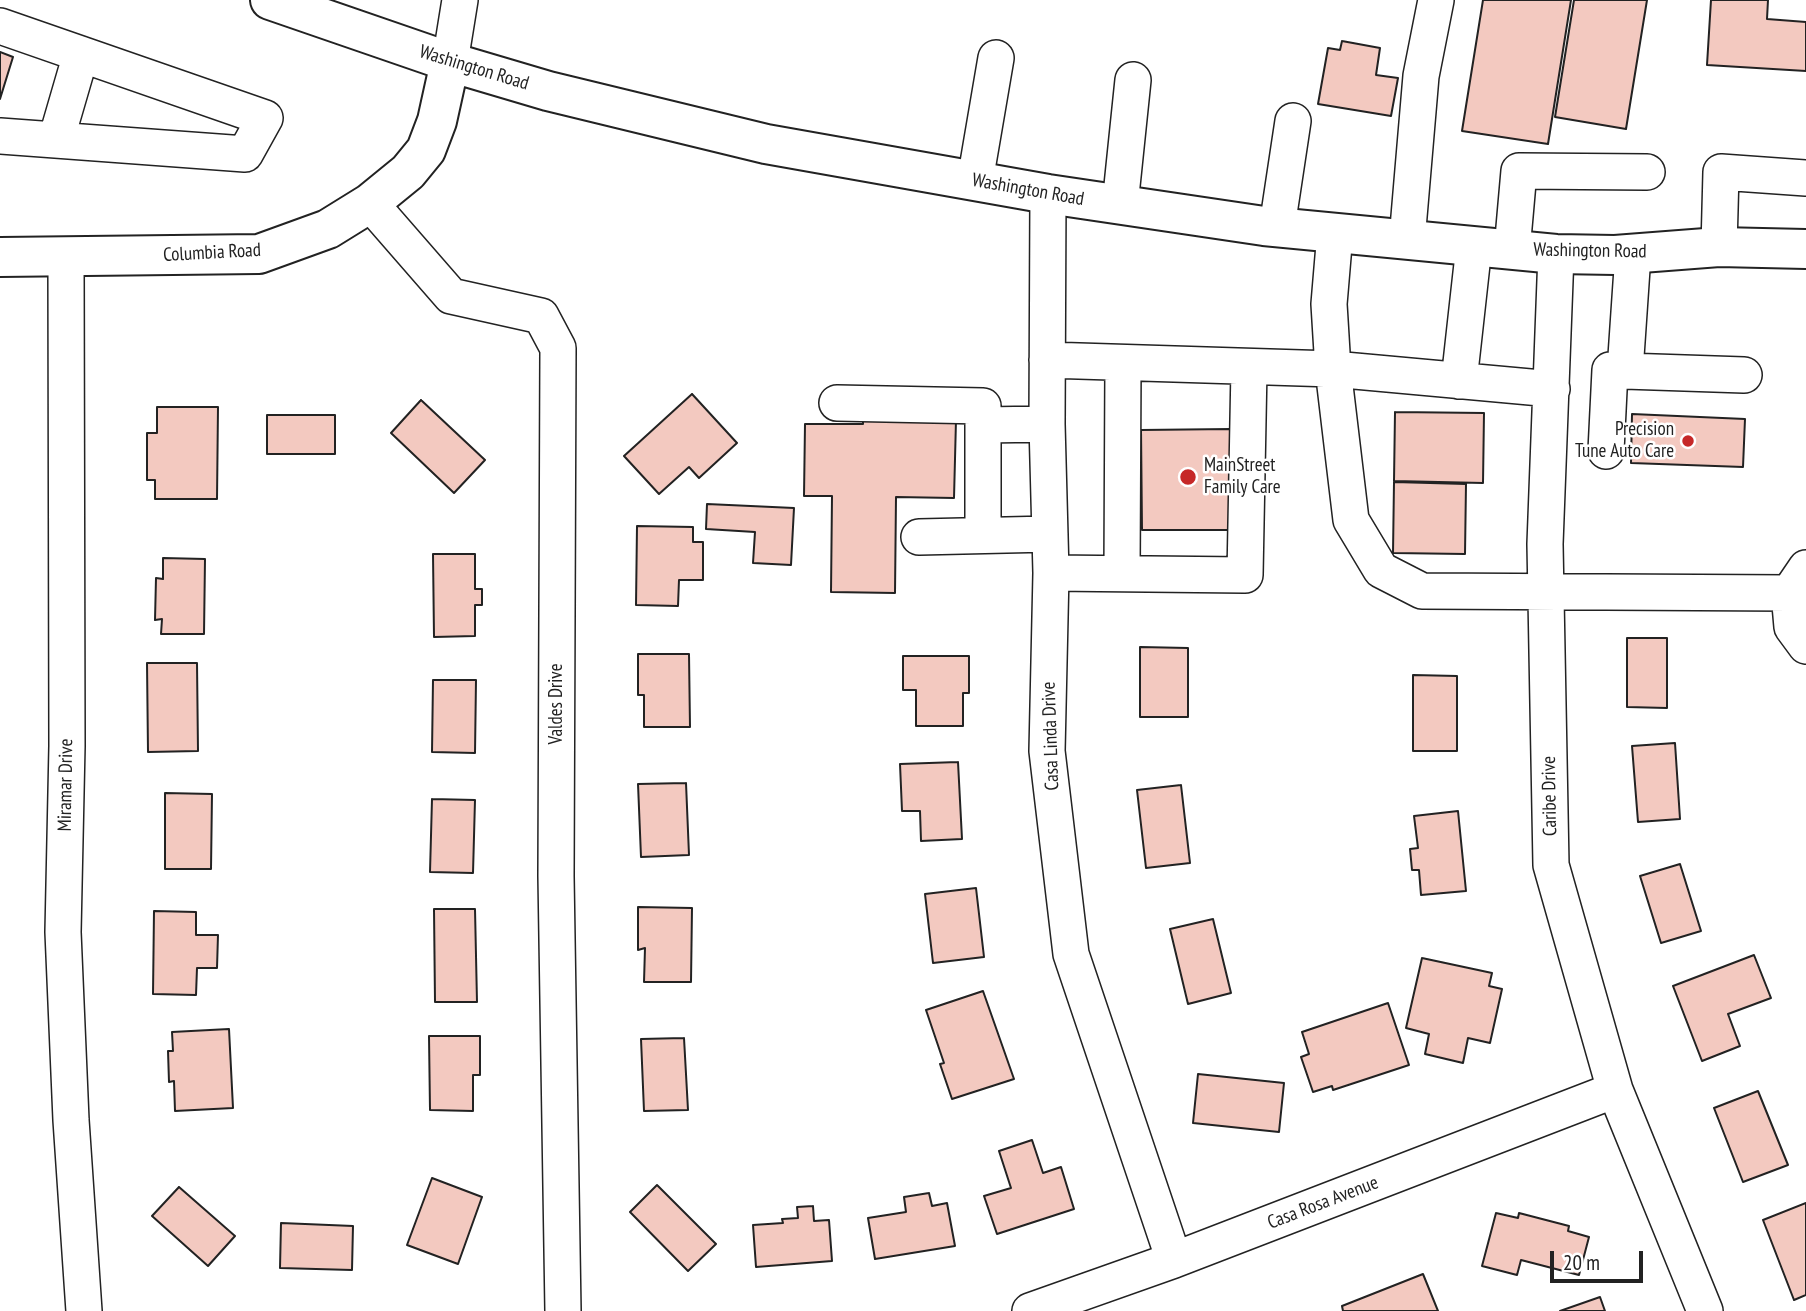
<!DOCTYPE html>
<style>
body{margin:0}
#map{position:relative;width:1806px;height:1311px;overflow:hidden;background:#fff;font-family:"PT Sans Narrow",sans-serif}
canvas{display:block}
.scale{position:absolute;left:1550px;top:1251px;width:93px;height:32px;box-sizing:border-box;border:4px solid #222;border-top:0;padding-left:9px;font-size:21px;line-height:24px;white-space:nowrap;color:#222;-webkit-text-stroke:5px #fff;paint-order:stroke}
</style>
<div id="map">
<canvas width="1806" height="1311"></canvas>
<div class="scale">20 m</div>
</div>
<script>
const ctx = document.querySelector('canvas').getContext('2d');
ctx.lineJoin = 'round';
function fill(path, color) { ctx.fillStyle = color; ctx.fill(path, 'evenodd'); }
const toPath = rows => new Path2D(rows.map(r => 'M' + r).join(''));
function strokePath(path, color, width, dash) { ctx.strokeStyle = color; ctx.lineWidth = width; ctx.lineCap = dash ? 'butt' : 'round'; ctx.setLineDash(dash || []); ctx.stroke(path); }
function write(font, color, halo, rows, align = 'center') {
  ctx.font = font + ' "PT Sans Narrow",sans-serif'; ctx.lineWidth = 5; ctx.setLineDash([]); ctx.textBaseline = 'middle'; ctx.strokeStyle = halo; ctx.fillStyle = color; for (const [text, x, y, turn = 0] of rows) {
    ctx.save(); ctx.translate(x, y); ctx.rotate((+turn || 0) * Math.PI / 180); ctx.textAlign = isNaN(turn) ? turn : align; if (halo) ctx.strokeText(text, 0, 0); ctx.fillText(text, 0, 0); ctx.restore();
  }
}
const building = toPath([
 [1483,0,1571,0,1548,144,1462,131,1483,0],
 [1574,0,1647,0,1626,129,1555,117,1574,0],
 [1711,0,1768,0,1767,19,1806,22,1806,71,1707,65,1711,0],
 [1342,41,1380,48,1376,75,1398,78,1391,116,1318,104,1328,48,1340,50,1342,41],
 [0,52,13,57,0,99,0,52],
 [692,394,737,443,699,478,689,467,659,494,624,456,692,394],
 [421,400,485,460,454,493,391,433,421,400],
 [157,407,218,407,217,499,155,499,155,480,147,480,147,433,157,433,157,407],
 [1395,412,1484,413,1483,483,1394,481,1395,412],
 [1632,414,1745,419,1743,467,1631,463,1632,414],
 [267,415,335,415,335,454,267,454,267,415],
 [863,418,956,420,954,498,896,497,895,593,831,592,832,496,804,496,805,424,863,424,863,418],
 [1231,429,1232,530,1142,530,1141,430,1231,429],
 [1394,482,1466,484,1465,554,1393,553,1394,482],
 [707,504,794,508,791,565,753,563,755,532,706,529,707,504],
 [637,526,693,527,693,542,703,542,703,580,679,580,678,606,636,605,637,526],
 [433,554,475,554,475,589,482,589,482,605,475,605,475,636,434,637,433,554],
 [163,558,205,559,204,634,161,634,162,619,155,620,156,578,163,579,163,558],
 [1627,638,1667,638,1667,708,1627,707,1627,638],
 [1140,647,1188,648,1188,717,1140,717,1140,647],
 [638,654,689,654,690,727,644,727,644,695,638,695,638,654],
 [903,656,969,656,969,693,963,693,963,726,916,726,916,690,903,690,903,656],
 [147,663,197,663,198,751,148,752,147,663],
 [1413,675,1457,676,1457,751,1413,751,1413,675],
 [433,680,476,680,475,753,432,752,433,680],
 [1675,743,1680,819,1638,822,1632,746,1675,743],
 [958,762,962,839,921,841,920,811,902,811,900,764,958,762],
 [686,783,689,855,641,857,638,784,686,783],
 [1181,785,1190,863,1146,868,1137,790,1181,785],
 [165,793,212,794,211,869,165,869,165,793],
 [432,799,475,800,473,873,430,872,432,799],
 [1458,811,1466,891,1421,895,1419,870,1412,870,1410,849,1418,848,1414,816,1458,811],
 [1680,864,1701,931,1661,943,1640,876,1680,864],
 [976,888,984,957,933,963,925,894,976,888],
 [638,907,692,908,691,982,644,982,645,948,638,950,638,907],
 [434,909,475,909,477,1002,435,1002,434,909],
 [154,911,196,912,196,935,218,935,217,968,197,968,196,995,153,994,154,911],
 [1213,919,1231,993,1188,1004,1170,929,1213,919],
 [1754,955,1771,998,1728,1014,1740,1046,1702,1061,1673,986,1754,955],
 [1422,958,1492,973,1489,986,1502,989,1490,1043,1468,1038,1463,1063,1425,1054,1429,1034,1406,1028,1422,958],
 [983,991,1014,1079,952,1099,940,1064,944,1063,926,1010,983,991],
 [1388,1003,1409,1065,1333,1090,1332,1086,1313,1092,1301,1057,1309,1054,1302,1032,1388,1003],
 [229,1029,233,1108,175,1111,174,1081,169,1082,168,1051,173,1051,172,1032,229,1029],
 [429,1036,480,1036,480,1075,473,1075,473,1111,430,1110,429,1036],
 [684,1038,688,1110,644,1111,641,1039,684,1038],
 [1198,1074,1284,1083,1279,1132,1193,1123,1198,1074],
 [1758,1091,1788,1165,1743,1182,1714,1108,1758,1091],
 [1032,1140,1043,1173,1061,1167,1074,1209,997,1234,984,1196,1011,1188,999,1151,1032,1140],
 [432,1178,482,1197,458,1264,407,1245,432,1178],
 [657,1185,716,1244,688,1271,630,1212,657,1185],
 [179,1187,235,1236,208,1266,152,1216,179,1187],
 [929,1193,932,1206,947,1203,955,1246,875,1259,868,1218,906,1212,904,1197,929,1193],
 [1806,1203,1806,1295,1794,1300,1763,1220,1806,1203],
 [813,1206,814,1221,829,1220,832,1261,756,1267,753,1225,783,1223,782,1219,798,1218,797,1207,813,1206],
 [1496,1213,1518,1218,1519,1213,1569,1226,1568,1231,1589,1237,1579,1275,1521,1260,1517,1275,1482,1266,1496,1213],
 [281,1223,353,1226,352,1270,280,1268,281,1223],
 [1423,1274,1438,1311,1343,1311,1342,1306,1423,1274],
 [1600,1297,1605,1311,1560,1311,1600,1297]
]);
const minor = toPath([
 [0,26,265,118,245,154,0,136],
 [450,62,460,0],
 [56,140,81,54],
 [975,181,996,58],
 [1048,194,1047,424,1051,573,1047,751,1071,954,1174,1260],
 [370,203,451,296,541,316,558,348,556,876,563,1311],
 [1120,205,1133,80],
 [1277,227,1293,121],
 [1335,233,1329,304,1333,369,1351,520,1381,570,1422,591,1789,593],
 [1407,240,1421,76,1436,0],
 [1719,247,1721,172,1806,178],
 [1512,250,1519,171,1647,172],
 [1556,254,1545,544,1551,865,1615,1090,1705,1311],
 [1633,254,1625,371,1744,375],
 [66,258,67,746,63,932,71,1120,84,1311],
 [1047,360,1333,369,1552,389],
 [1459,381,1474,246],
 [837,403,983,406,983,425,1047,424],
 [1606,451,1610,370],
 [983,535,983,425],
 [919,537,1050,534],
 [1806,568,1789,593,1792,627,1806,646],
 [1122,572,1123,364],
 [1051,573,1245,575,1249,368],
 [1030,1311,1174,1260,1615,1090]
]);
const major = toPath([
 [270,0,450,62,548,91,766,144,1048,194,1264,226,1556,254,1615,255,1719,247,1806,249],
 [0,257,259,254,328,229,370,203,408,172,426,150,437,121,450,62]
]);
const markers = [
 [1688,441,7,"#c62828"],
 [1188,477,9,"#c62828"]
];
const streetNames = [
 ["Washington Road",474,68,17],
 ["Washington Road",1028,190,10],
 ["Washington Road",1590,251,1],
 ["Columbia Road",212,253,-3],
 ["Valdes Drive",557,704,-90],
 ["Casa Linda Drive",1051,736,-92],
 ["Miramar Drive",66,785,-89],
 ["Caribe Drive",1550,796,-91],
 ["Casa Rosa Avenue",1323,1203,-21]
];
const poiNames = [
 ["Precision",1674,430],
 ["Tune Auto Care",1674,452],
 ["MainStreet",1204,466,"left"],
 ["Family Care",1204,488,"left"]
];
fill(building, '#f3c9c0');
strokePath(building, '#222', 2);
strokePath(minor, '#222', 38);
strokePath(major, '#222', 42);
strokePath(minor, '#fff', 35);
strokePath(major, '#fff', 38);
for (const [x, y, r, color] of markers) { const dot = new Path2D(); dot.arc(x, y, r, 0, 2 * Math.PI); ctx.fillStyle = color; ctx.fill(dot); strokePath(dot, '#fff', 2.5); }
write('19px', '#222', '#fff', streetNames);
write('19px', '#222', '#fff', poiNames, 'right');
</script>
